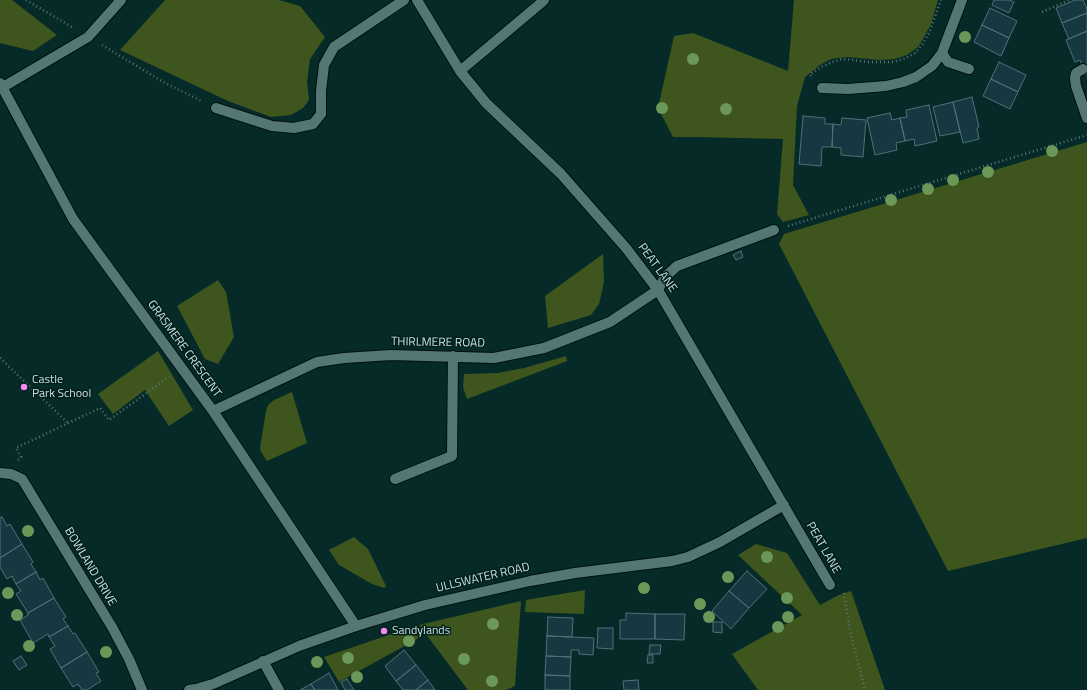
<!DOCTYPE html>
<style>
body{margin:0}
canvas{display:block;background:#052a27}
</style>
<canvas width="1087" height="690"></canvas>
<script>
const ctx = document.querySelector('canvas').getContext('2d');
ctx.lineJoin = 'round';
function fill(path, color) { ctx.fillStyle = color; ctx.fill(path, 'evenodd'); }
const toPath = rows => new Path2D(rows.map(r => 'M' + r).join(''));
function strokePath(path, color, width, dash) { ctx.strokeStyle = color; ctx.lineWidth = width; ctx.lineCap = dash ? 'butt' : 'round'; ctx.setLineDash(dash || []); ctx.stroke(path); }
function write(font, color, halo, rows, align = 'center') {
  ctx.font = font + ' "Titillium Web",sans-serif'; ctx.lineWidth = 3; ctx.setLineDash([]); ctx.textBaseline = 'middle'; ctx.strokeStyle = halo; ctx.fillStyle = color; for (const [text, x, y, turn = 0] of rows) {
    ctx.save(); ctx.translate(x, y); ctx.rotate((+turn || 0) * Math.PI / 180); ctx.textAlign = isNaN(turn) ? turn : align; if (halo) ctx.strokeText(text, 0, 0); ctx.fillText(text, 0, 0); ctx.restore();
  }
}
const green = toPath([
 [0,0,12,0,57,35,33,51,0,43],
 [165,0,279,0,300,6,325,37,310,59,307,82,309,100,303,108,291,115,271,117,228,101,120,50],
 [794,0,938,0,931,24,924,37,918,47,907,55,895,59,879,60,848,57,838,58,831,59,820,65,805,77,797,106,793,185,809,215,783,222,777,214,783,139,696,137,673,137,658,108,674,36,693,33,788,71],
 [1087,142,1087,538,948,571,779,244,784,234],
 [603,254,604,282,599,304,591,315,548,328,545,296],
 [218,280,226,292,234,337,218,364,205,359,177,306],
 [158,351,193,410,169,426,145,390,113,414,98,394],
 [566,356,567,361,467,399,463,387,464,374,498,373,524,368],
 [292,392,307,443,267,461,261,452,260,448,266,411,268,405,274,400],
 [354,537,368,549,386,586,384,588,372,584,339,565,329,550],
 [756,544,787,553,820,605,839,595,851,591,885,690,758,690,732,654,802,615,738,555],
 [585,590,584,614,525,612,526,600],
 [521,601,515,686,506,690,468,690,419,625],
 [412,627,419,638,339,682,324,657]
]);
const building = toPath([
 [994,0,1009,0,1014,2,1009,13,992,5,994,0],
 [1075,0,1083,0,1087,9,1087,13,1062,23,1056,8,1075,0],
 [990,8,1017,21,1009,38,982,25,990,8],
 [1087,13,1087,31,1069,39,1062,23,1087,13],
 [982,25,1009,38,1001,56,974,42,982,25],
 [1087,31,1087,74,1086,75,1080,60,1075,62,1066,40,1087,31],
 [999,62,1026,75,1018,92,991,79,999,62],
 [991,79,1018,92,1010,109,983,96,991,79],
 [972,97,979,127,977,128,979,139,963,143,953,102,972,97],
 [953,102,960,132,940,136,933,107,953,102],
 [929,105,937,141,915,146,914,139,905,141,900,118,907,117,906,110,929,105],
 [890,113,892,120,900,118,905,141,896,143,897,150,875,155,867,118,890,113],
 [803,116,825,118,825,124,833,124,832,147,822,147,821,166,799,164,803,116],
 [842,118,866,120,863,157,841,155,841,148,832,147,833,124,841,125,842,118],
 [741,251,743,257,736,260,733,255,741,251],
 [2,517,7,526,10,524,22,544,0,558,0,518,2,517],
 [22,544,33,562,31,564,36,572,16,584,12,576,7,579,0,567,0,558,22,544],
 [747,571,767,589,749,608,729,591,747,571],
 [36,572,40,580,43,578,54,598,28,613,16,594,21,591,16,584,36,572],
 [729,591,749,608,731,629,712,611,729,591],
 [54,598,66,617,63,619,68,626,49,637,48,634,33,643,20,620,28,615,28,613,54,598],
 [626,613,655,614,655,639,620,639,620,620,626,620,626,613],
 [655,614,685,614,684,640,655,639,655,614],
 [548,617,573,618,572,637,547,636,548,617],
 [713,622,722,622,722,633,713,632,713,622],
 [68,626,73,634,75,633,87,652,61,668,50,649,55,646,49,637,68,626],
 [598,628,613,628,613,649,597,648,598,628],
 [547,636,594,638,593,655,579,654,579,650,571,650,571,657,546,656,547,636],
 [650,645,661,645,660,654,649,654,650,645],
 [404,650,416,665,396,681,385,666,404,650],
 [87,652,99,672,96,673,101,681,87,690,82,690,78,684,73,687,61,668,87,652],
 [648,655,653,655,653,663,647,663,648,655],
 [21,656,27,665,19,670,13,661,21,656],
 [546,656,571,657,570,676,545,675,546,656],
 [416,665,428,680,416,690,403,690,396,681,416,665],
 [329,673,338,690,315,690,311,684,329,673],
 [545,675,570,676,570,690,545,690,545,675],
 [347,679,354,690,345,690,341,682,347,679],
 [428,680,435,690,416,690,428,680],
 [638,680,639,690,624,690,623,681,638,680],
 [311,684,315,690,300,690,311,684]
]);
const path = toPath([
 [26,0,72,27],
 [1042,12,1069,0],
 [102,45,165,83,202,101],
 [811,76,810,74,821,67,832,62,842,59,854,60,868,62,894,62,906,58,915,53,922,45,929,33,941,0],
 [788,226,1087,135],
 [0,358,68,423],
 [18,460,21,457,16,448,100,408,109,420,169,377],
 [844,593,851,635,865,690]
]);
const lane = toPath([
 [1083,69,1076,73,1075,78,1076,86,1087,118],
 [263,661,279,690]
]);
const street = toPath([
 [417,0,460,71,486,103,561,174,626,248,658,290,830,585],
 [942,53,948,62,969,69],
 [460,71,541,3,544,0],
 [0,83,73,219,213,411,356,626],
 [3,87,88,37,121,0],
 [822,88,848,89,886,86,903,82,916,77,932,66,942,53,962,0],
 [216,108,272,126,294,128,313,124,321,114,321,91,324,65,334,47,404,0],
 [213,411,317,362,344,358,391,355,494,358,544,348,610,322,658,290,665,277,677,266,774,230],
 [0,473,11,474,22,479,112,627,129,659,142,690],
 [395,479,452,456,453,356],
 [189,690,196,689,213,684,299,646,356,626,425,605,530,581,575,573,672,561,688,557,720,542,784,505]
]);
const trees = [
 [965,37],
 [693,59],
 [662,108],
 [726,109],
 [1052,151],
 [988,172],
 [953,180],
 [928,189],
 [891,200],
 [28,531],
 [767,557],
 [728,577],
 [644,588],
 [8,593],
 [787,598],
 [700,604],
 [17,615],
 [709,617],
 [788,617],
 [493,624],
 [778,627],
 [409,641],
 [29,646],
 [106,652],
 [348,658],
 [464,659],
 [317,662],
 [357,677],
 [492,681]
];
const markers = [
 [24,387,4,"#f689ed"],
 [384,631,4,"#f689ed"]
];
const streetNames = [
 ["PEAT LANE",657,268,54],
 ["THIRLMERE ROAD",438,343,1],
 ["GRASMERE CRESCENT",184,349,54],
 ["PEAT LANE",823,548,60],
 ["BOWLAND DRIVE",90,567,59],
 ["ULLSWATER ROAD",483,578,-13]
];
const poiNames = [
 ["Castle",32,380],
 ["Park School",32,394],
 ["Sandylands",392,631]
];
fill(green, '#3e551e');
fill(building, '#163840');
strokePath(building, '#4f717a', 1);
strokePath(lane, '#00110f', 12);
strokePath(street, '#00110f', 12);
strokePath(path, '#587673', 2.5, [1, 3]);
strokePath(lane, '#547773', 10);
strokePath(street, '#547773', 10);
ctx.fillStyle = '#6b9758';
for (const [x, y] of trees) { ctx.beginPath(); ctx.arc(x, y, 6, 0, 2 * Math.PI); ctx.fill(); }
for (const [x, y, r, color] of markers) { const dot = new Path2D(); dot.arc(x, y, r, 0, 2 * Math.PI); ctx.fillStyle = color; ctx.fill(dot); strokePath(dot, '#00201d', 1.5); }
write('12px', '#cde0de', '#00201d', streetNames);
write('12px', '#cde0de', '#00201d', poiNames, 'left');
</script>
